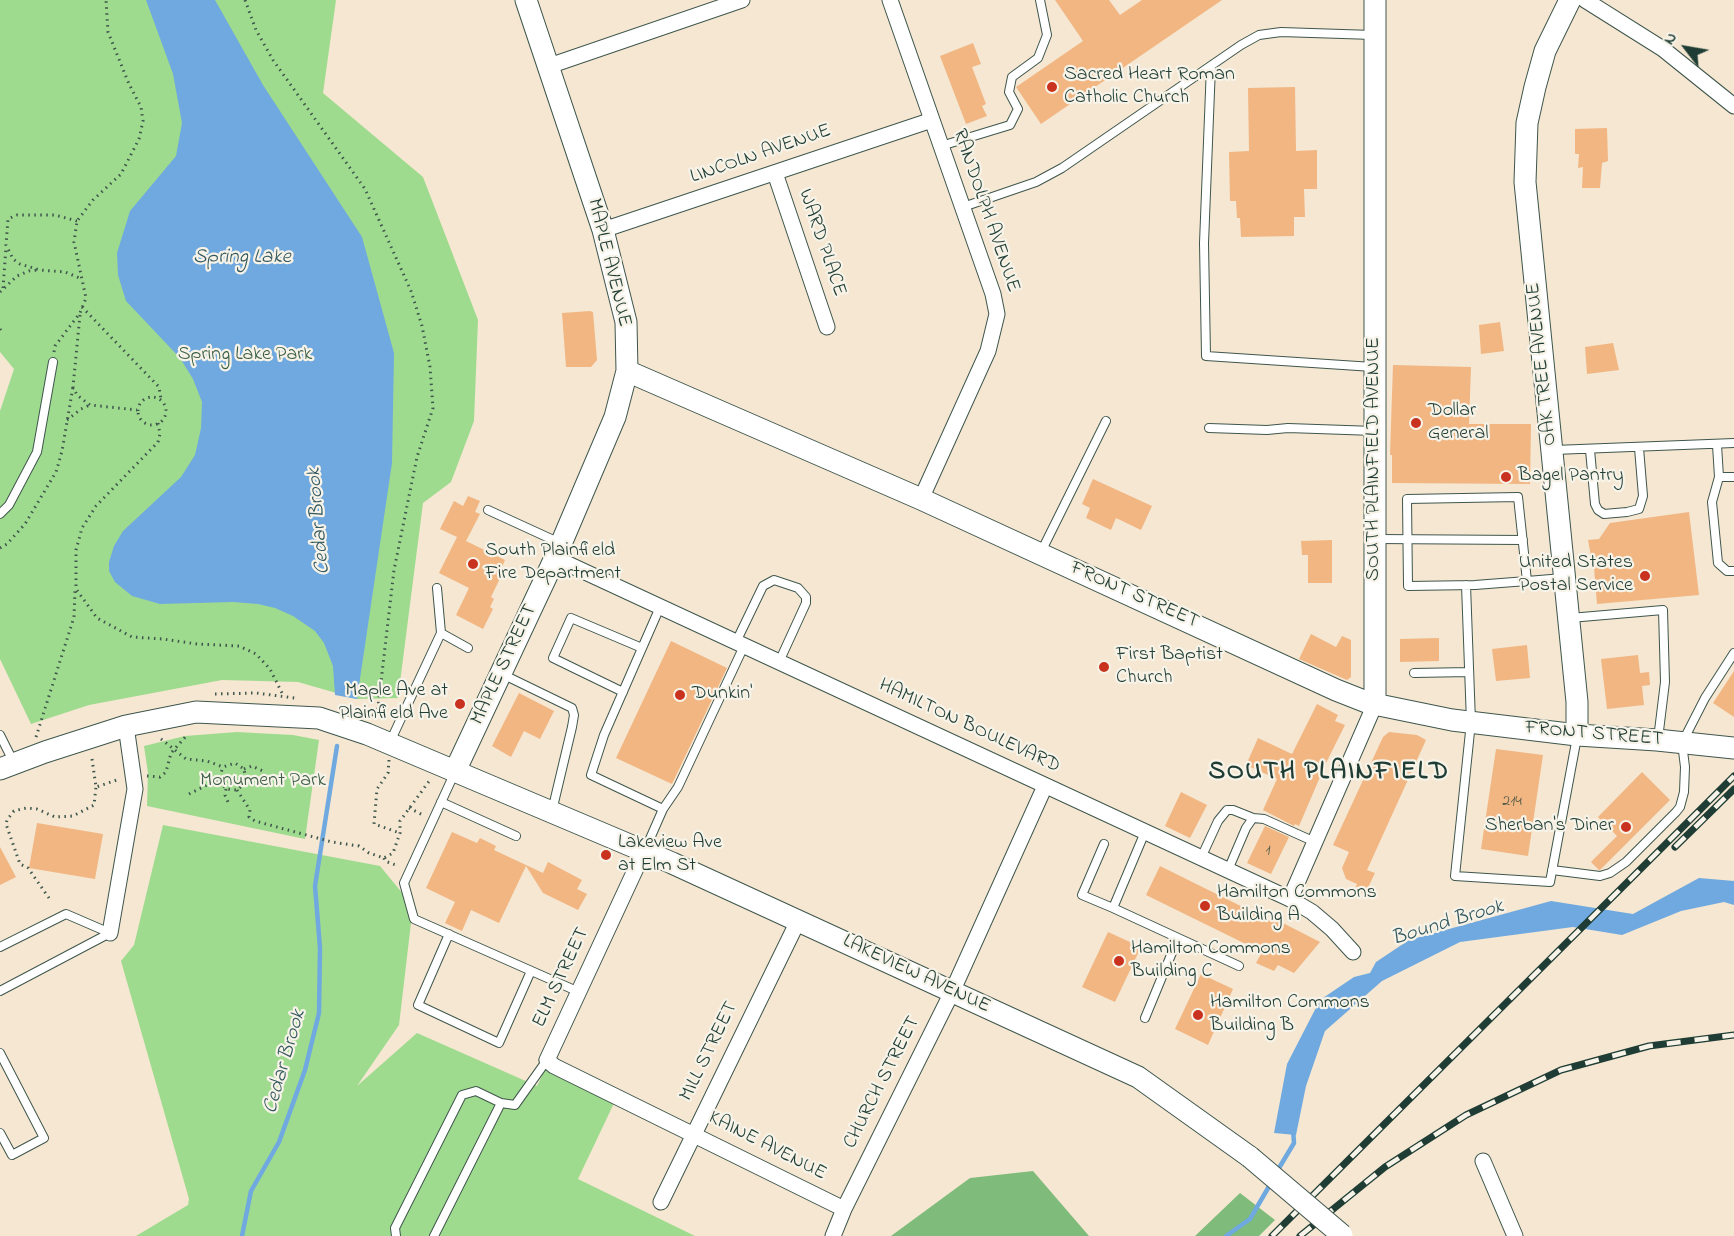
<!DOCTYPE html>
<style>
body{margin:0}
#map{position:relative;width:1734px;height:1236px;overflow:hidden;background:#f5e7d2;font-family:"Indie Flower",sans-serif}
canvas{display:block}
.north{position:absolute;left:1656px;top:18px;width:60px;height:60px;-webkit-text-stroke:4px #f7f3e8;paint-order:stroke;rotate:301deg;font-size:16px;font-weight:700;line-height:24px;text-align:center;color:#1f3d34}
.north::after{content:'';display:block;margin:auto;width:21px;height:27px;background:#1f3d34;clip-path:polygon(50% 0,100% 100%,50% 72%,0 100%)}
</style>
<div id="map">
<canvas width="1734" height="1236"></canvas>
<div class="north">N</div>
</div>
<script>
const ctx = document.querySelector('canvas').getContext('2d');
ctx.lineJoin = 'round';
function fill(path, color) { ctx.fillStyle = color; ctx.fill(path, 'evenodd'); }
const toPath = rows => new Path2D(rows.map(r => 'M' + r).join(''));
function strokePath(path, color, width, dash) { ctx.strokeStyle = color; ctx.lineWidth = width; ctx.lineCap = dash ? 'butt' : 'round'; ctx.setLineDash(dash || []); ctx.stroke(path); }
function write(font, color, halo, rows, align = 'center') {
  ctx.font = font + ' "Indie Flower",sans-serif'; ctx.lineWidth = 4.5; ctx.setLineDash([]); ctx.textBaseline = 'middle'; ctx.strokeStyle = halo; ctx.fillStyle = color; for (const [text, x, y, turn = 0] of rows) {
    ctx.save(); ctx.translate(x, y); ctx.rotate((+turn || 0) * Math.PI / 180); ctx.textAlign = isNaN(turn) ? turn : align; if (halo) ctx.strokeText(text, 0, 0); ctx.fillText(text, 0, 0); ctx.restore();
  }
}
const green = toPath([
 [0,0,336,0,323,93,423,177,478,320,474,421,451,482,423,503,398,698,357,699,298,682,222,680,89,705,31,724,0,659,0,411,14,369,0,352],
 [237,732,293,735,319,740,305,839,147,806,148,773,144,746,185,736],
 [163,825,380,866,413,906,399,1025,357,1086,417,1033,537,1086,547,1065,616,1099,578,1179,695,1236,136,1236,188,1205,189,1199,121,961,134,945]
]);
const forest = toPath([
 [1033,1171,1089,1236,891,1236,970,1178],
 [1240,1193,1275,1220,1259,1236,1195,1236]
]);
const water = toPath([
 [146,0,215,0,263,85,362,237,394,353,392,463,357,699,335,695,333,666,324,643,315,631,293,616,275,608,258,604,233,602,160,604,132,596,115,582,109,571,109,562,114,546,123,531,181,477,195,455,201,428,202,402,193,379,180,358,126,301,118,275,117,253,130,211,176,156,182,123,173,74],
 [1699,878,1734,881,1734,905,1724,902,1681,911,1622,935,1573,927,1460,942,1382,981,1325,1031,1306,1086,1296,1135,1274,1133,1287,1064,1320,1000,1354,977,1370,973,1376,962,1409,940,1551,901,1633,914]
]);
const stream = toPath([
 [1276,1173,1294,1143,1293,1129],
 [242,1236,251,1191,279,1142,305,1070,319,1013,320,948,315,886,337,746],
 [1226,1236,1250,1219,1271,1183]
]);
const building = toPath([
 [1055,0,1109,0,1120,15,1142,0,1222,0,1041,124,1016,87,1083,41],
 [973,43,981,64,972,67,986,104,982,106,987,116,966,124,940,56],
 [1295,87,1296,151,1317,150,1317,189,1304,189,1305,217,1294,217,1294,236,1241,237,1240,218,1237,218,1236,201,1230,201,1229,152,1249,151,1248,88],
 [1607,128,1608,161,1602,163,1600,188,1582,188,1583,167,1578,168,1579,154,1575,154,1575,129],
 [590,311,593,312,597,360,591,367,566,367,562,313],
 [1500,322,1504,351,1481,354,1479,325],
 [1613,343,1619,370,1587,374,1585,347],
 [1393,365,1471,367,1469,424,1531,424,1530,484,1392,483,1392,455,1390,455],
 [1093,479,1152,506,1141,530,1116,518,1111,530,1086,518,1090,508,1082,504],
 [468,496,480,501,475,512,480,514,466,541,505,560,501,569,504,570,491,597,494,599,490,607,493,609,483,629,456,615,469,588,439,573,457,537,440,529,454,501,463,506],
 [1689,512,1699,595,1597,604,1593,556,1591,556,1588,540,1599,539,1610,523],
 [1332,540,1332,583,1308,583,1308,555,1302,555,1301,541],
 [1311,634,1336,647,1342,636,1351,640,1351,677,1347,680,1299,659],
 [1439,638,1439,661,1400,662,1400,639],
 [671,641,727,668,672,784,616,758],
 [1527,645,1530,678,1496,681,1492,649],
 [1638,655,1640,673,1649,672,1650,685,1642,686,1644,705,1607,709,1601,659],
 [1734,671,1734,717,1713,703],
 [519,693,554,711,540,739,524,731,511,757,492,746],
 [1317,704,1338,715,1335,721,1345,725,1326,763,1299,826,1295,824,1294,826,1263,810,1277,779,1246,765,1258,738,1292,754],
 [1389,732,1417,735,1426,740,1367,870,1375,873,1365,894,1355,889,1357,884,1346,879,1342,868,1349,852,1333,845,1383,737],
 [1496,749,1543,755,1528,856,1481,849],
 [1642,772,1670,800,1601,869,1599,870,1591,862,1617,836,1598,817],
 [1181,792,1207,805,1190,838,1165,826],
 [37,823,103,834,95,879,29,868],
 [1265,826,1289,837,1271,874,1247,863],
 [452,832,477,843,480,838,496,846,494,850,543,873,548,862,582,880,577,889,587,894,578,910,543,893,526,866,499,923,471,910,462,931,445,923,455,902,426,888],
 [0,847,16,877,0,885],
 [1160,866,1275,923,1277,920,1320,942,1294,973,1278,965,1274,971,1256,963,1262,952,1146,895],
 [1108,932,1141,947,1115,1002,1082,987],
 [1201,974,1233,989,1208,1045,1175,1029]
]);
const path = toPath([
 [245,0,256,30,273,60,365,189,411,291,422,326,430,367,433,408,417,457,394,570,377,716,355,710],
 [77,221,55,215,17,215,8,219,6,245,13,259,20,264,40,270,65,272,82,279],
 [3,288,6,247],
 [0,292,17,276,29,271,38,270],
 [82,307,159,387,161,399],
 [80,315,73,387,77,395,90,405,137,410],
 [0,329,3,334],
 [54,352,55,346,80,313,86,298,74,242,77,221,93,200,121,174,139,139,143,121,141,107,129,84,108,32,106,0],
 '138 411a14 14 0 1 1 28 0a14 14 0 1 1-28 0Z',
 [67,420,81,409,90,405],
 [158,423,160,434,158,442,96,506,82,528,76,550,76,589,97,618,132,637,163,639,197,644,239,646,256,654,270,669,283,695],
 [0,548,7,544,25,524,56,472,62,451,73,387],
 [215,694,256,693,295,698],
 [36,737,74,617,75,590],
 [161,739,186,759,207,761,223,767,235,763,244,769,246,782,237,790,226,789,219,779,223,767],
 [92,759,96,787,120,779],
 [389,760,388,773,377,789,374,824,400,833],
 [244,769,252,766,265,772],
 [147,776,160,777,166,772,171,753,188,734],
 [226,789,225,795,228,802],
 [237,790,250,810,249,817,255,821,332,842,359,846,369,853,384,858,393,853,400,833,400,821,430,780],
 [189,794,219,779],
 [409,808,423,815],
 [384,858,385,861,398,866],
 [49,898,28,868,20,864,6,824,7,820,14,811,26,808,37,809,55,817,73,816,94,805,96,787]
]);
const lane = toPath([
 [1211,66,1204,243,1206,356,1373,367],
 [941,146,1010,125,1018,109,1009,92,1012,77,1038,58,1047,35,1040,0],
 [963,207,1036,182,1062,168,1241,45,1259,35,1281,32,1373,35],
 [1209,428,1267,430,1288,428,1375,431],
 [1717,445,1719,477,1712,502,1718,563,1727,571,1734,571],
 [1554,450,1734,443],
 [1590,450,1595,504,1598,510,1604,514,1627,512,1639,509,1643,496,1639,448],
 [1719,477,1734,477],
 [488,510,560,543],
 [0,514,9,505,37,452,53,362],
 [1377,539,1523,540],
 [1041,552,1106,421],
 [1527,581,1518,497,1407,499,1408,586,1475,585,1527,581,1563,578],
 [1466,585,1471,722,1455,876,1550,882,1577,737],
 [437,588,441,633],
 [1570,618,1663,610,1665,682,1658,739],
 [736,642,763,586,774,580,798,588,806,597,806,603,779,662],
 [1414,673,1469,672],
 [502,674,572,708,574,715,572,727,552,811],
 [623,692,553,658,571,618,642,648],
 [0,735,14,763],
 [390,742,441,633,468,648],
 [455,772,404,883,414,919,579,992],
 [441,802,516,836],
 [663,809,678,787,744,646],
 [1145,832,1113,908,1239,966],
 [1104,844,1082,895,1113,908],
 [645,850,663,809,591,775,604,735,660,607],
 [1201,858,1218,821,1227,810,1233,810,1253,818],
 [1228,870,1246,828,1253,818,1264,819,1315,842],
 [1552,870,1600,876,1610,873,1626,862,1676,812,1680,807,1684,792,1685,767,1682,743,1705,698,1734,653],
 [449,934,418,1005,499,1043,531,971],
 [0,947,66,914,110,933,0,991],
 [1145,1018,1178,938],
 [0,1053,44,1138,12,1155,0,1133],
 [396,1236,395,1228,462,1095,476,1091,501,1103,515,1105,547,1060],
 [434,1236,501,1103]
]);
const street = toPath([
 [890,0,993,294,997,314,988,351,921,499],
 [1585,0,1663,49,1734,106],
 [549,66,742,0],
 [775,173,827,327],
 [603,230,932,120],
 [555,558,1290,899,1312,912,1332,929,1353,952],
 [644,851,547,1060,554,1066,844,1209],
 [1290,899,1375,704],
 [110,933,135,789,126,726],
 [1483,1161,1515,1236],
 [661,1202,798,921],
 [833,1236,844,1209,952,992,1045,786]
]);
const secondary = toPath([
 [1375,0,1375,704],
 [1570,0,1545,51,1535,87,1527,123,1525,182,1577,702,1577,735],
 [627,371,921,499,1336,690,1369,703,1452,720,1577,735,1657,740,1734,748],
 [0,769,45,752,126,726,196,712,319,718,367,734,672,863,1138,1077,1250,1157],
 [455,771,555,558,615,417,627,371,626,322,603,230,526,0]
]);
const rail = toPath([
 [1675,847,1734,789],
 [1272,1236,1734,776],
 [1300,1236,1385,1167,1466,1115,1561,1070,1649,1046,1734,1035]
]);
const secondaryBridge = toPath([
 [1250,1157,1342,1235]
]);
const markers = [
 [1052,87,6,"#c8321e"],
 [1416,423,6,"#c8321e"],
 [1506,477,6,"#c8321e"],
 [473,564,6,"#c8321e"],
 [1645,576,6,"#c8321e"],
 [1104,667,6,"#c8321e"],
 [680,695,6,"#c8321e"],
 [460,704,6,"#c8321e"],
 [1626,827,6,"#c8321e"],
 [606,855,6,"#c8321e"],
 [1205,906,6,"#c8321e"],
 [1119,961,6,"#c8321e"],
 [1198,1015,6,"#c8321e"]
];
const numberNames = [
 ["214",1512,802],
 ["1",1268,851]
];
const poiNames = [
 ["Sacred Heart Roman",1064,76],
 ["Catholic Church",1064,99],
 ["Dollar",1428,412],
 ["General",1428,435],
 ["Bagel Pantry",1518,477],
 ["South Plainfield",485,552],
 ["Fire Department",485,575],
 ["United States",1633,564,"right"],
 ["Postal Service",1633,587,"right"],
 ["First Baptist",1116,656],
 ["Church",1116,679],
 ["Maple Ave at",448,692,"right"],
 ["Plainfield Ave",448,715,"right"],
 ["Dunkin'",692,695],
 ["Sherban's Diner",1614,827,"right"],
 ["Lakeview Ave",618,844],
 ["at Elm St",618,867],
 ["Hamilton Commons",1217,894],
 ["Building A",1217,917],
 ["Hamilton Commons",1131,950],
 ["Building C",1131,973],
 ["Hamilton Commons",1210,1004],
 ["Building B",1210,1027]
];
const streetNames = [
 ["LINCOLN AVENUE",761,155,-19],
 ["RANDOLPH AVENUE",985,211,71],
 ["WARD PLACE",821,243,71],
 ["MAPLE AVENUE",608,263,76],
 ["OAK TREE AVENUE",1543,364,-96],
 ["SOUTH PLAINFIELD AVENUE",1375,459,-90],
 ["FRONT STREET",1134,596,24],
 ["MAPLE STREET",505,665,-65],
 ["HAMILTON BOULEVARD",969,727,25],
 ["FRONT STREET",1594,735,5],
 ["LAKEVIEW AVENUE",916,975,25],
 ["ELM STREET",562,978,-65],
 ["MILL STREET",710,1052,-64],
 ["CHURCH STREET",883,1083,-63],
 ["KAINE AVENUE",767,1147,27]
];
const parkNames = [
 ["Spring Lake Park",245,356],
 ["Monument Park",263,782]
];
const waterNames = [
 ["Spring Lake",242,259],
 ["Cedar Brook",320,521,-95],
 ["Bound Brook",1448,924,-17],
 ["Cedar Brook",286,1062,-74]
];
const districtNames = [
 ["SOUTH PLAINFIELD",1329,774]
];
fill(green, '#9fdb8f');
fill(forest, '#7fbb7a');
fill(water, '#6fa9df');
strokePath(stream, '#6fa9df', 4.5);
fill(building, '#f1b682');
strokePath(lane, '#3f564c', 10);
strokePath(street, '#3f564c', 17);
strokePath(secondary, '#3f564c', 23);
strokePath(path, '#3f564c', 3, [1.5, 4.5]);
strokePath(lane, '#fff', 8);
strokePath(street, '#fff', 15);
strokePath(secondary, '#fff', 21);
strokePath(rail, '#1f3d34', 7);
strokePath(rail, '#f7f3e8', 4.5, [14]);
strokePath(secondaryBridge, '#3f564c', 23, []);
strokePath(secondaryBridge, '#fff', 21);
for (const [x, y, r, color] of markers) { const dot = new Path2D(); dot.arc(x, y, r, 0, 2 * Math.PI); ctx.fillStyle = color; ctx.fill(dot); strokePath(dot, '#f7f3e8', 2); }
write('16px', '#545b48', null, numberNames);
write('20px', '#1f3d34', '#f7f3e8', poiNames, 'left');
write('20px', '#1f3d34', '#f7f3e8', streetNames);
write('20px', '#395d46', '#f7f3e8', parkNames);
write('italic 21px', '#33585f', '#f7f3e8', waterNames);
ctx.letterSpacing = '1.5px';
write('bold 26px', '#1f3d34', '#f7f3e8', districtNames);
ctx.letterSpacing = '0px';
</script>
